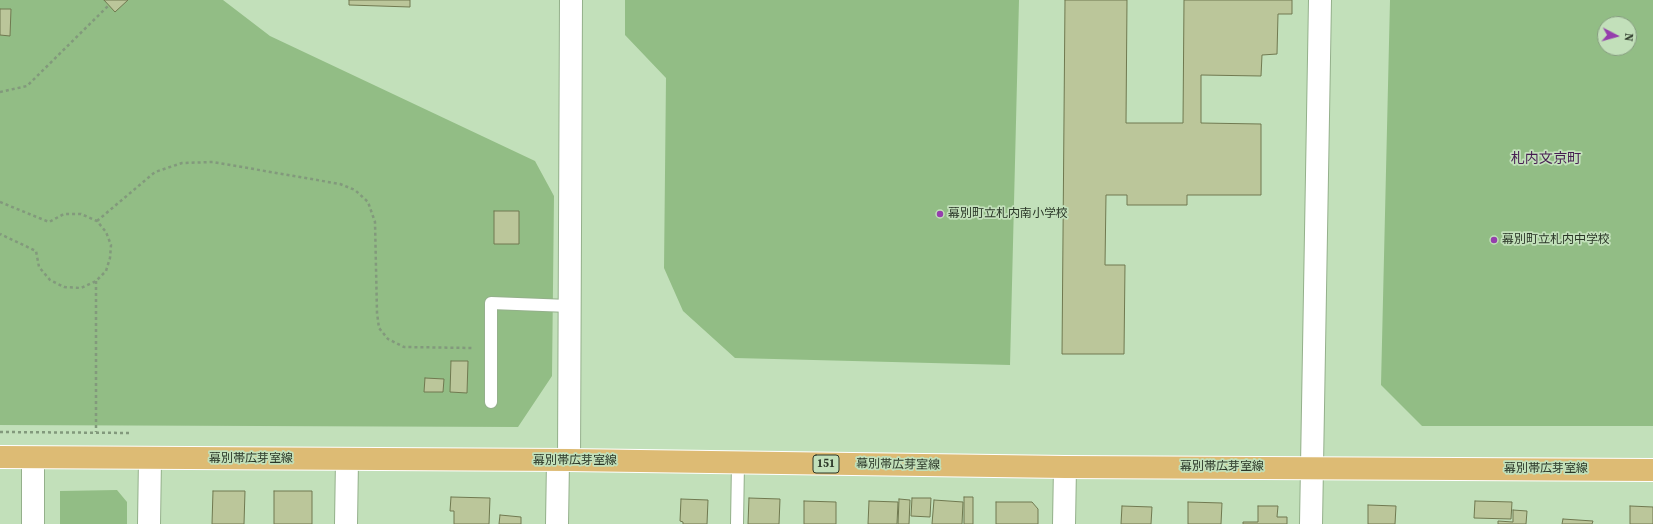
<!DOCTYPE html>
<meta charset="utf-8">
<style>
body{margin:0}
#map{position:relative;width:1653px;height:524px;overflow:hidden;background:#c2e0ba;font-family:"Source Serif 4",serif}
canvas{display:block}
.north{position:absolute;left:1597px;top:16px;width:40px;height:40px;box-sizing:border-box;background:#c2e0ba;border:1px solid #869c80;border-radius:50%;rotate:96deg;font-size:11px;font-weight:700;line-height:16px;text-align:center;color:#2b3728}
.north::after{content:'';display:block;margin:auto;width:14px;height:18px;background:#953fac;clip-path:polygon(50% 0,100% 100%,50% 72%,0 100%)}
</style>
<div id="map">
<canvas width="1653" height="524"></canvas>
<div class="north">N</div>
</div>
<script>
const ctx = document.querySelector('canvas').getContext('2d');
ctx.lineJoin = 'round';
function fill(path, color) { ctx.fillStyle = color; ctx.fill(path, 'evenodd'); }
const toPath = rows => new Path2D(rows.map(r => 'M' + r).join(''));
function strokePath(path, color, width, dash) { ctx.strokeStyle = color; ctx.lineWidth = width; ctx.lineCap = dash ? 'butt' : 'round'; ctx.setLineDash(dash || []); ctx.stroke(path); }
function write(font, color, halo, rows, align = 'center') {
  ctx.font = font + ' "Source Serif 4","Noto Sans JP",serif'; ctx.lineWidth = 3.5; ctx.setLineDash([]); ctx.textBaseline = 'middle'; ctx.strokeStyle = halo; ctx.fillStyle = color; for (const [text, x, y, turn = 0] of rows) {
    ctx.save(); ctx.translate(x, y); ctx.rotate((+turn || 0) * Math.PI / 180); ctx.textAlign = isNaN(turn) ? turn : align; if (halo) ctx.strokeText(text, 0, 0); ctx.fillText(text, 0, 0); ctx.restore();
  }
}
const green = toPath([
 [0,0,223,0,270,36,535,161,554,196,552,376,518,427,0,425],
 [625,0,1019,0,1010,365,735,358,683,311,664,268,666,78,625,35],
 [1390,0,1653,0,1653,426,1422,426,1381,385],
 [1605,24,1629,24,1629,48,1605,48],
 [117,490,127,502,127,524,60,524,60,491]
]);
const building = toPath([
 [104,0,128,0,115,12,104,0],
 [349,0,410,0,410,7,349,5,349,0],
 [1065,0,1127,0,1126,123,1183,123,1184,0,1292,0,1292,14,1278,14,1277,54,1262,55,1261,76,1201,75,1201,123,1261,124,1261,195,1187,195,1187,205,1127,205,1127,195,1106,195,1105,265,1125,265,1124,354,1062,354,1065,0],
 [0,9,11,9,10,36,0,35,0,9],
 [494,211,519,211,519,244,494,244,494,211],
 [451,361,468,361,467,393,450,392,451,361],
 [425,378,444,379,443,392,424,392,425,378],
 [213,491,245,491,244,524,212,524,213,491],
 [274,491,312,491,312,524,274,524,274,491],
 [451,497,490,498,489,524,454,524,454,511,450,511,451,497],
 [964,497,973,497,973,524,964,524,964,497],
 [749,498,780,499,779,524,748,524,749,498],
 [912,498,931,498,930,517,911,516,912,498],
 [681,499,708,500,707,524,683,524,683,522,680,521,681,499],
 [899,499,910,500,909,524,898,524,899,499],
 [934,500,963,502,962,524,932,524,934,500],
 [804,501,836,502,836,524,804,524,804,501],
 [869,501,898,502,897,524,868,524,869,501],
 [1475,501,1512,502,1511,519,1474,518,1475,501],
 [996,502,1032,502,1038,509,1038,524,996,524,996,502],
 [1188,502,1222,503,1221,524,1188,524,1188,502],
 [1368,505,1396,506,1395,524,1368,524,1368,505],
 [1122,506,1152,507,1151,524,1121,524,1122,506],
 [1258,506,1278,506,1277,517,1287,517,1287,524,1243,524,1243,522,1258,522,1258,506],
 [1630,506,1653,507,1653,524,1630,524,1630,506],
 [1513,510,1527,511,1526,524,1498,524,1498,521,1513,522,1513,510],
 [500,515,521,517,521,524,499,524,500,515],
 [1563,519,1593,521,1592,524,1562,524,1563,519]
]);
const path = toPath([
 [0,92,27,86,109,5],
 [0,202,49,222,64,214,81,214,97,221,106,232,111,245,110,258,106,271,96,281,81,288,64,287,50,280,39,267,36,251,0,234],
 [97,221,155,172,182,163,213,162,340,184,355,190,368,202,375,222,377,313,379,328,388,339,404,347,473,348],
 [96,281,96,432],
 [0,432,131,433]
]);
const service = toPath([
 [491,402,491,303,569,306],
 [737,524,738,463]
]);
const minor = toPath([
 [569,460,571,0],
 [33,524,33,458],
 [149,524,150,459],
 [346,524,347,460],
 [557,524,558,461],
 [1064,524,1065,467],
 [1311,524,1320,0]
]);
const primary = toPath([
 [0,457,569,460,1065,467,1653,470]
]);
const markers = [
 [940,214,4,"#953fac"],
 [1494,240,4,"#953fac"]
];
const shields = [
 [826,464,26]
];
const shieldNames = [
 ["151",826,464]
];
const poiNames = [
 ["幕別町立札内南小学校",948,214],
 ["幕別町立札内中学校",1502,240]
];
const streetNames = [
 ["幕別帯広芽室線",251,459],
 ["幕別帯広芽室線",575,461],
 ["幕別帯広芽室線",898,465,1],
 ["幕別帯広芽室線",1222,467],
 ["幕別帯広芽室線",1546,469]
];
const quarterNames = [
 ["札内文京町",1546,159]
];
fill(green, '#92bd85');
fill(building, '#bbc69a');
strokePath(building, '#707950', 1);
strokePath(service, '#94b08b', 14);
strokePath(minor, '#94b08b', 24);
strokePath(primary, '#fff', 24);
strokePath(path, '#82997c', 2.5, [3, 3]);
strokePath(service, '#fff', 12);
strokePath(minor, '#fff', 22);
strokePath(primary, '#ddbb74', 22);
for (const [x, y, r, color] of markers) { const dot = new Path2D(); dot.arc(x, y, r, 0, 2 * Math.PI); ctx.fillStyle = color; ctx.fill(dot); strokePath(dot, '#c2e0ba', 1.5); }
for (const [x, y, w] of shields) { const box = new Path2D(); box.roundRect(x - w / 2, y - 9, w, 18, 3); ctx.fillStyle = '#c2e0ba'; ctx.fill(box); strokePath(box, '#2b3728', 1); }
write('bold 11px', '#2b3728', null, shieldNames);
write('12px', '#2b3728', '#c2e0ba', poiNames, 'left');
write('12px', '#2b3728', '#c2e0ba', streetNames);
write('14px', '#471e52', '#c2e0ba', quarterNames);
</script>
